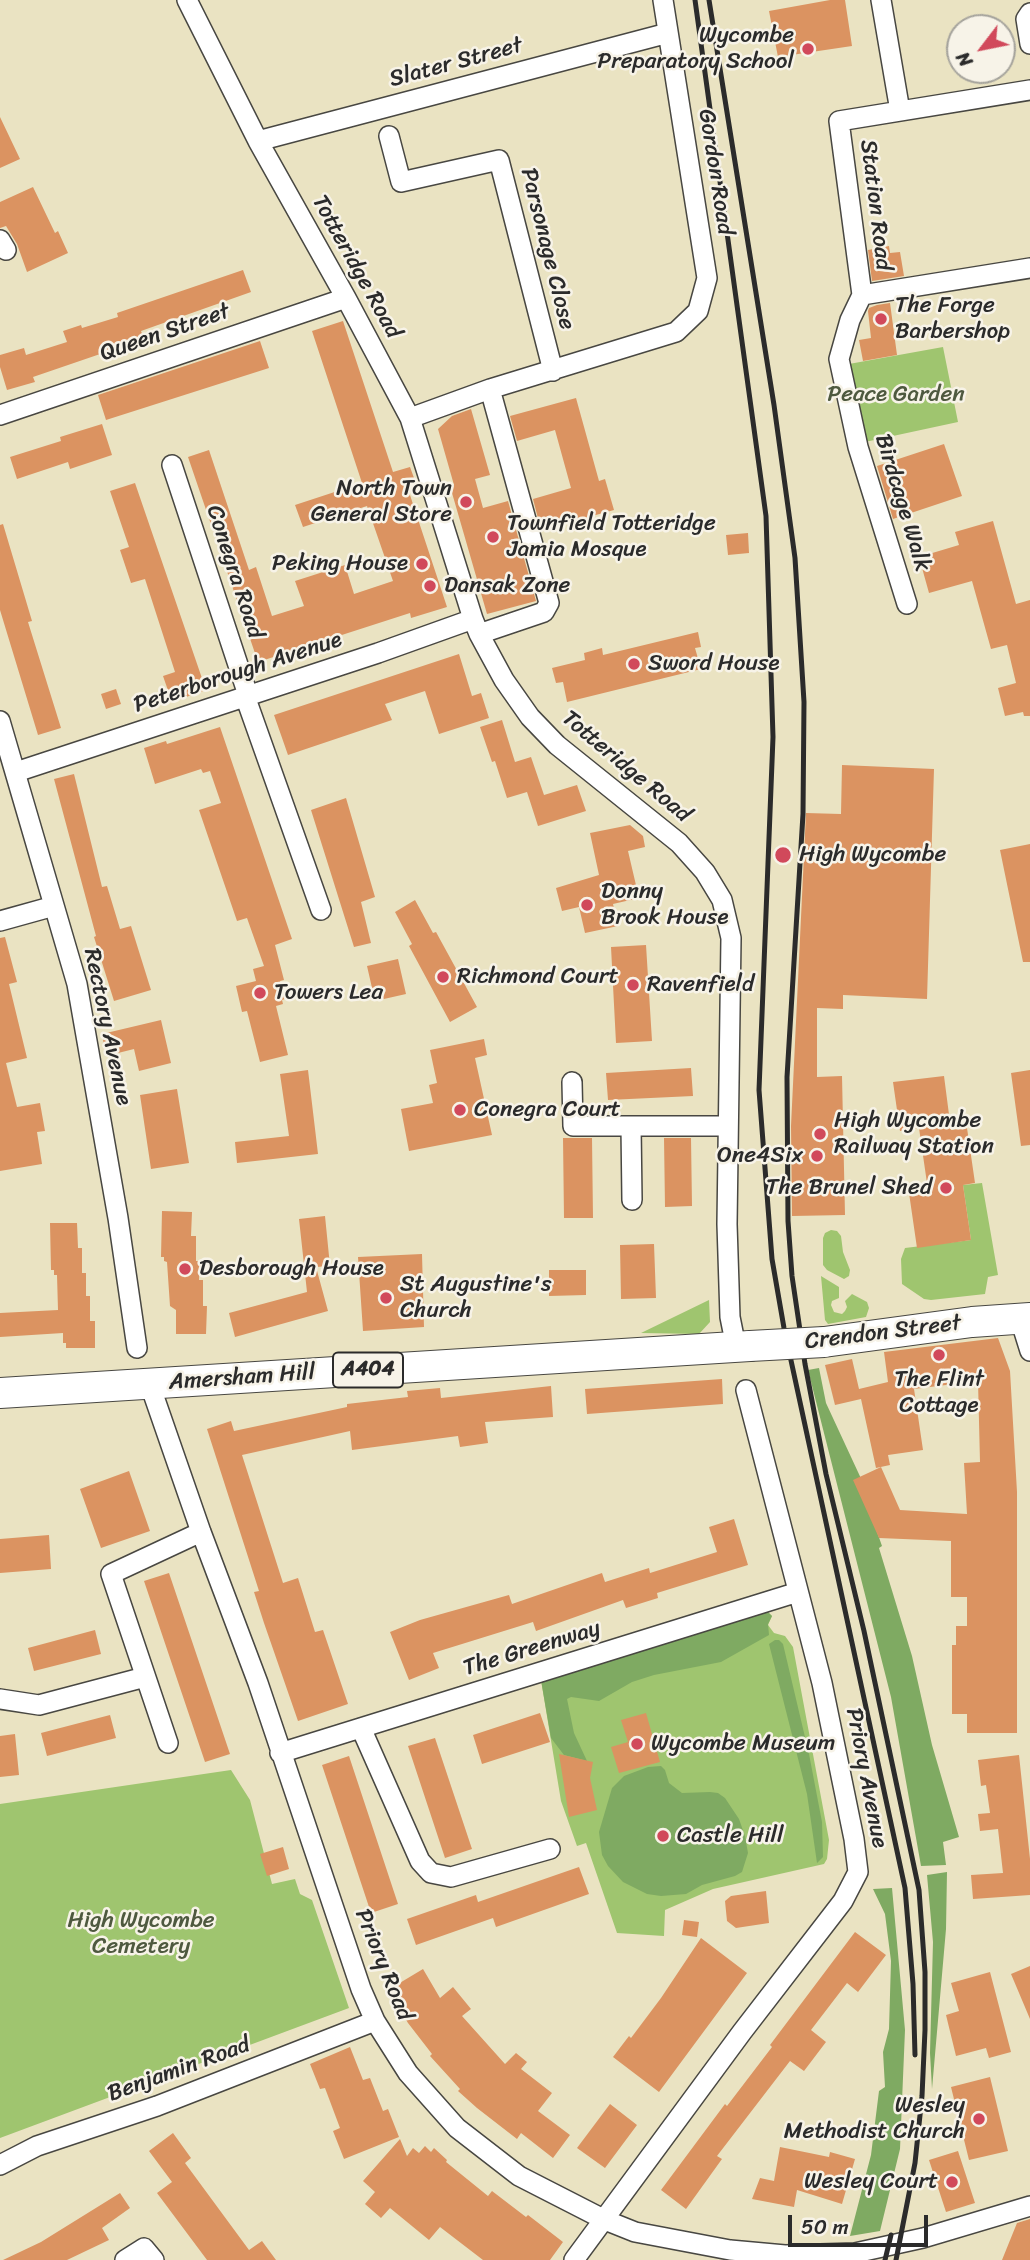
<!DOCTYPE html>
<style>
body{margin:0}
#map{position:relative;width:1030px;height:2260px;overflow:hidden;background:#eae3c2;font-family:Sriracha,sans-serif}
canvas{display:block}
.north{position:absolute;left:946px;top:14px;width:70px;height:70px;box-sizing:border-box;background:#f7f3e8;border:2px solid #a5a39c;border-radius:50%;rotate:238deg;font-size:19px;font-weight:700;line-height:28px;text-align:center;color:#2b2b2b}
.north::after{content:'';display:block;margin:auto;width:24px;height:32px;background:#d1495b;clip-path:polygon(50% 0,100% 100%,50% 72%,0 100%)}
.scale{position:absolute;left:788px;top:2215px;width:140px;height:32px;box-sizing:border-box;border:4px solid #2b2b2b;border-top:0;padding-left:9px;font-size:21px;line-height:24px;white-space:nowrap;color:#2b2b2b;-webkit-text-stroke:5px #f7f3e8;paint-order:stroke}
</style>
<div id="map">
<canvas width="1030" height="2260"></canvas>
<div class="north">N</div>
<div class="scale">50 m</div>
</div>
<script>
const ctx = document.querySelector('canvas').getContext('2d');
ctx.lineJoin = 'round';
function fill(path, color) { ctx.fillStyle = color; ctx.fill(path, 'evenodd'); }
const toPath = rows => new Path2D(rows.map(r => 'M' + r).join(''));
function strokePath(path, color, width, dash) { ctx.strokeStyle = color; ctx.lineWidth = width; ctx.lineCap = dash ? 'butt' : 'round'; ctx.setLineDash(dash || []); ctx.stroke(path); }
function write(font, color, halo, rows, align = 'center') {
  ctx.font = font + ' Sriracha,sans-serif'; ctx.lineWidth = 5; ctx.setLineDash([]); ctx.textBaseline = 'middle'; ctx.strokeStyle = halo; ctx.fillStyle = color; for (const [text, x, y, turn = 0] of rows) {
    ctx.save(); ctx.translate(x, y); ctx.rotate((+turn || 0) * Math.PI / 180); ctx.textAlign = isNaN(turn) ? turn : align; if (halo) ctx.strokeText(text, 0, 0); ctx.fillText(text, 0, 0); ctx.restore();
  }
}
const green = toPath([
 [943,347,958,422,865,442,849,364],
 [982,1183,998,1275,988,1277,985,1294,931,1300,924,1299,902,1284,901,1259,905,1248,971,1240,963,1185],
 [831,1230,837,1231,841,1236,843,1252,850,1270,849,1276,844,1279,827,1270,823,1265,823,1238,825,1233],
 [821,1276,839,1287,839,1298,832,1301,831,1305,834,1312,842,1314,845,1311,847,1307,845,1301,852,1294,867,1302,869,1308,866,1317,828,1324,825,1320],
 [709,1300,710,1322,699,1334,641,1333],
 [765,1609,772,1616,768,1625,774,1633,785,1636,793,1647,829,1840,827,1859,824,1864,713,1889,665,1910,664,1936,617,1933,586,1843,577,1846,561,1801,541,1680],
 [231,1770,250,1800,272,1884,295,1879,300,1894,312,1900,349,2008,0,2138,0,1804]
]);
const forest = toPath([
 [819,1368,826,1403,864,1485,861,1486,882,1546,879,1548,912,1656,932,1745,959,1837,943,1842,946,1865,921,1866,891,1697,808,1370],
 [765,1609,772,1616,768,1624,769,1635,721,1662,654,1675,632,1682,599,1701,571,1697,567,1699,574,1733,587,1761,564,1755,551,1738,541,1680],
 [775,1640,779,1640,783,1644,809,1754,822,1822,823,1857,817,1863,807,1794,769,1644],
 [661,1766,665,1770,669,1783,682,1793,710,1792,718,1793,725,1798,739,1819,745,1836,748,1853,742,1872,735,1876,702,1885,686,1894,661,1896,647,1894,623,1882,608,1866,602,1855,599,1832,612,1788,624,1776,648,1767],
 [947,1872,946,1929,932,2089,930,2053,933,1942,927,1875],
 [892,1888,905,2030,900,2149,880,2231,850,2236,871,2155,879,2091,885,2087,883,2052,889,2029,891,1961,885,1914,873,1889]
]);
const building = toPath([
 [830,0,845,0,852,46,778,57,769,11],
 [0,117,20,159,0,168],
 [33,187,55,233,58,231,68,253,27,272,17,244,6,226,0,228,0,202],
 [889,246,890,253,900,252,904,276,872,281,868,250],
 [243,270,251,292,141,331,144,339,33,377,35,382,7,390,0,367,0,355,24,348,26,355,67,342,63,331,81,325,82,328,118,317,117,313],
 [890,303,897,355,863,361,859,340,871,338,868,311,869,308,877,305],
 [343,321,393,472,410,467,418,489,409,492,447,607,411,618,410,613,258,662,188,457,209,450,249,570,256,567,272,616,304,606,295,581,345,565,354,594,393,581,367,506,303,527,295,505,362,483,312,331],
 [260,341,269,368,106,420,98,395],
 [576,398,599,481,605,479,614,510,541,530,533,499,571,488,555,430,517,441,510,416],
 [471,409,490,475,475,479,483,508,508,501,536,601,487,614,450,486,454,485,438,429,452,416],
 [102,424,112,455,70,469,68,462,17,479,10,457,61,441,60,437],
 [944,444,962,496,893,519,877,466],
 [135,483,206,690,172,702,163,676,175,672,145,579,131,583,120,550,129,547,110,491],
 [993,521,1016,604,1030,600,1030,716,1024,716,1023,712,1005,716,998,688,1016,683,1007,645,991,649,972,581,929,593,919,557,959,545,955,532],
 [3,524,32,621,28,622,61,728,38,735,0,610,0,525],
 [748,533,749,553,728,555,726,535],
 [698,632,701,647,695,648,701,669,567,702,563,682,556,683,552,668,585,660,584,653,602,648,603,655],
 [459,654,472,696,481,693,489,718,439,734,425,691,385,704,392,720,288,755,274,715],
 [116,689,121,704,106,709,101,694],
 [502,720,515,762,531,757,544,795,577,785,586,811,538,826,527,792,507,798,495,761,492,762,480,727],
 [220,727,292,939,275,945,284,980,280,981,285,999,282,1000,283,1004,276,1006,288,1055,260,1062,247,1011,242,1012,236,986,256,981,253,969,264,966,247,918,237,921,199,810,221,803,210,771,203,773,201,769,155,784,144,748,166,741,167,744],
 [842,765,934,769,927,999,843,995,843,1009,817,1008,817,1077,842,1076,845,1215,792,1216,791,1126,806,813,841,814],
 [74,774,102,887,107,886,120,929,131,926,151,990,114,1001,94,937,96,936,54,779],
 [346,798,375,897,361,902,371,943,354,947,311,810],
 [630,825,643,836,645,847,628,851,639,898,613,904,618,926,585,933,579,907,562,911,556,888,599,875,590,833],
 [1030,844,1030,962,1023,962,1000,850],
 [415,900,433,933,436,932,477,1007,450,1022,409,946,412,944,395,912],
 [5,937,17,982,9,984,27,1058,6,1063,17,1107,40,1103,45,1131,37,1132,42,1164,0,1171,0,938],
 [646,945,652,1041,616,1043,611,947],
 [398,959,406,994,375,1001,367,966],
 [161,1020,171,1063,139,1071,134,1049,106,1056,102,1034],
 [484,1039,487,1055,475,1058,492,1135,409,1151,401,1109,433,1103,429,1085,437,1083,430,1050],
 [691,1068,693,1096,608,1100,606,1073],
 [308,1070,318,1154,237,1163,235,1142,289,1136,280,1074],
 [1030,1070,1030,1145,1021,1146,1011,1073],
 [944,1076,951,1130,967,1128,975,1183,963,1185,971,1240,917,1248,909,1193,928,1190,919,1128,900,1131,893,1082],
 [177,1089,189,1163,151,1169,140,1095],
 [563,1138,592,1138,593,1218,564,1218],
 [664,1138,691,1138,692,1206,665,1207],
 [162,1211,192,1212,191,1236,196,1236,196,1261,200,1261,199,1280,203,1280,203,1306,207,1306,206,1334,176,1334,176,1310,170,1306,167,1262,164,1261,164,1257,161,1257],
 [325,1216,330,1266,316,1267,328,1311,235,1337,229,1313,307,1292,299,1219],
 [50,1223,77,1223,78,1248,82,1248,82,1273,86,1273,86,1296,90,1296,90,1321,95,1321,95,1348,66,1348,66,1343,63,1343,63,1333,0,1337,0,1313,58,1310,57,1275,54,1275,54,1270,51,1270],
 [654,1244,656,1298,621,1299,620,1245],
 [422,1254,424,1327,363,1331,358,1257],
 [549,1270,586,1270,586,1295,549,1296],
 [998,1338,1010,1371,1017,1492,1017,1733,967,1733,967,1714,952,1714,952,1645,956,1645,956,1626,967,1626,967,1597,951,1597,951,1541,879,1538,853,1480,881,1467,900,1510,967,1514,964,1463,980,1462,978,1381,914,1389,923,1450,888,1455,890,1465,876,1468,861,1399,835,1405,825,1365,852,1359,859,1389,888,1382,884,1352],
 [722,1379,723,1404,587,1414,585,1389],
 [551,1386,553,1417,485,1422,488,1443,460,1447,458,1436,352,1450,350,1431,242,1455,283,1583,298,1578,315,1632,323,1630,348,1704,298,1721,264,1623,254,1592,259,1591,207,1429,231,1421,234,1431,347,1407,347,1404,408,1397,407,1391,440,1388,441,1398],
 [129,1471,150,1531,101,1548,80,1489],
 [734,1519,748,1565,657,1593,658,1598,626,1608,623,1600,536,1631,533,1622,433,1653,439,1668,409,1680,390,1632,420,1620,509,1595,512,1604,602,1573,605,1582,649,1568,650,1573,717,1552,709,1527],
 [49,1535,51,1569,0,1573,0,1539],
 [169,1573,230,1754,205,1762,144,1581],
 [95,1630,101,1654,34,1671,28,1648],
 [540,1713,550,1742,482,1764,473,1735],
 [646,1713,660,1762,619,1773,611,1747,628,1742,621,1720],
 [110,1715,116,1738,47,1756,41,1733],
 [15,1734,19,1775,0,1777,0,1736],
 [435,1738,472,1849,445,1858,408,1746],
 [559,1754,593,1762,590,1778,597,1810,569,1817],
 [1019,1755,1030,1859,1030,1895,973,1899,971,1875,1003,1873,998,1829,980,1831,978,1814,990,1813,986,1785,981,1786,978,1760],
 [349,1756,398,1904,371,1913,322,1765],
 [283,1847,289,1869,267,1876,260,1854],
 [579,1867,589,1894,496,1927,493,1918,416,1945,407,1919,476,1895,478,1902],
 [766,1891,769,1923,736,1928,727,1921,725,1901,731,1896],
 [684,1920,699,1922,697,1937,682,1935],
 [855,1932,886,1955,858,1992,847,1983,811,2030,826,2042,804,2071,790,2061,717,2156,722,2159,686,2209,661,2190,725,2104,727,2106,772,2047,770,2045],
 [701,1938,747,1973,659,2092,613,2057,629,2036,631,2038,661,1998],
 [1030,1966,1030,2019,1011,1974],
 [423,1969,440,1998,453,1987,471,2009,462,2016,505,2064,516,2053,527,2062,521,2069,552,2093,538,2111,570,2135,553,2158,521,2133,517,2139,477,2108,458,2091,460,2089,430,2056,432,2054,408,2023,388,1990],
 [990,1972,1011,2052,989,2058,986,2048,956,2056,946,2015,959,2011,951,1983],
 [350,2047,363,2080,370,2078,383,2111,388,2109,399,2137,344,2159,333,2131,340,2128,325,2088,320,2089,310,2064],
 [990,2077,1008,2151,969,2160,951,2087],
 [610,2104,637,2125,605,2168,577,2148],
 [173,2133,191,2158,185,2163,249,2250,262,2241,276,2260,207,2260,157,2193,172,2182,149,2151],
 [400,2139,407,2156,413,2148,419,2153,425,2146,431,2152,434,2148,447,2160,446,2162,488,2196,492,2191,526,2217,528,2215,563,2242,550,2260,483,2260,440,2227,429,2240,390,2208,381,2218,365,2204,375,2192,363,2181],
 [780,2147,829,2157,830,2152,855,2159,842,2204,797,2190,794,2207,752,2199,760,2178,774,2181],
 [958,2151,975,2203,946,2212,929,2160],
 [120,2193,130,2208,102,2228,109,2240,67,2260,3,2260,41,2242],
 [1030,2219,1030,2260,1002,2260,1017,2223]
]);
const street = toPath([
 [187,0,258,141,346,298,410,418,473,619,479,634,504,680,530,717,557,745,679,843,705,872,722,900,731,938,727,1224,730,1317,736,1347],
 [881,0,900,111],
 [1030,13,1026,19,1030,44],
 [389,136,401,182,499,160,553,371],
 [258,141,668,33],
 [0,240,6,250],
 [862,295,839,121,1030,90],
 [862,295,850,320,839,359,858,447,907,604],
 [862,295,1030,268],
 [0,415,346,298],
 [410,418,490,389,676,332,698,311,707,278,663,0],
 [172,465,248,695],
 [479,634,544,612,549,603,490,389],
 [245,696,321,910],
 [0,721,77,984,118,1218,137,1348],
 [16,772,378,653,473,619],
 [0,921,54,906],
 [572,1082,573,1126,727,1126],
 [631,1126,632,1200],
 [1020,1319,1030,1351],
 [150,1385,201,1532,258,1683,361,1989,375,2021,408,2073,457,2128,519,2176,605,2220,635,2232,730,2250,785,2255,855,2253,923,2238,1030,2206],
 [0,1699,39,1705,145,1677],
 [361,1728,420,1861,431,1873,451,1877,550,1849],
 [168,1743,111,1574,201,1532],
 [280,1753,798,1592],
 [0,2165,37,2146,157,2106,375,2021],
 [125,2260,144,2248,154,2260],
 [574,2260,742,2032,843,1901,858,1872,854,1839,822,1683,746,1390]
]);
const primary = toPath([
 [824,1342,972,1322,1030,1318],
 [0,1393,750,1346]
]);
const rail = toPath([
 [695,0,766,516,773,737,759,1090,772,1259,784,1328,905,1888,913,1984,915,2055],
 [709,0,774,405,795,558,804,702,803,814,787,1077,788,1221,792,1276,805,1364,826,1474,864,1631,919,1890,925,1972,925,2030,922,2096,915,2163,896,2260],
 [885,2260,891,2235]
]);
const primaryBridge = toPath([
 [750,1346,824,1342]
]);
const markers = [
 [808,49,7,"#d1495b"],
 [881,319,7,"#d1495b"],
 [466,502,7,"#d1495b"],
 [493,537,7,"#d1495b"],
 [422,564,7,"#d1495b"],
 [430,586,7,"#d1495b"],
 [634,664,7,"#d1495b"],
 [783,855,9,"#d1495b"],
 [587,905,7,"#d1495b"],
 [443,977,7,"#d1495b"],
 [633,985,7,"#d1495b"],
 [260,993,7,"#d1495b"],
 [460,1110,7,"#d1495b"],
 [820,1134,7,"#d1495b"],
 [817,1156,7,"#d1495b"],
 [946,1188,7,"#d1495b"],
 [185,1269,7,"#d1495b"],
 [386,1298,7,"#d1495b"],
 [939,1355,7,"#d1495b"],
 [637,1744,7,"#d1495b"],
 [663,1836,7,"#d1495b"],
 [979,2119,7,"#d1495b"],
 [952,2182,7,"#d1495b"]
];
const shields = [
 [368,1370,70]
];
const shieldNames = [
 ["A404",368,1370]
];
const poiNames = [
 ["Wycombe",794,36,"right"],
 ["Preparatory School",794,62,"right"],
 ["The Forge",895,306],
 ["Barbershop",895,332],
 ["North Town",452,489,"right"],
 ["General Store",452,515,"right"],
 ["Townfield Totteridge",507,524],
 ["Jamia Mosque",507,550],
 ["Peking House",408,564,"right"],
 ["Dansak Zone",444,586],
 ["Sword House",648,664],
 ["High Wycombe",799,855],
 ["Donny",601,892],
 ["Brook House",601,918],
 ["Richmond Court",457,977],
 ["Ravenfield",647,985],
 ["Towers Lea",274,993],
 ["Conegra Court",474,1110],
 ["High Wycombe",834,1121],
 ["Railway Station",834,1147],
 ["One4Six",803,1156,"right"],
 ["The Brunel Shed",932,1188,"right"],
 ["Desborough House",199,1269],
 ["St Augustine's",400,1285],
 ["Church",400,1311],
 ["The Flint",939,1380,"center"],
 ["Cottage",939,1406,"center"],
 ["Wycombe Museum",651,1744],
 ["Castle Hill",677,1836],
 ["Wesley",965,2106,"right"],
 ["Methodist Church",965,2132,"right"],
 ["Wesley Court",938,2182,"right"]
];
const streetNames = [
 ["Slater Street",456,63,-15],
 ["Gordon Road",715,172,81],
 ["Station Road",875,205,83],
 ["Parsonage Close",547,249,76],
 ["Totteridge Road",356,267,61],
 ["Queen Street",165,333,-19],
 ["Birdcage Walk",902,503,73],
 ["Conegra Road",234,572,72],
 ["Peterborough Avenue",238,673,-18],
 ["Totteridge Road",626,767,40],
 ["Rectory Avenue",107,1027,78],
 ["Crendon Street",883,1333,-7],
 ["Amersham Hill",242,1378,-4],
 ["The Greenway",532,1649,-17],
 ["Priory Avenue",866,1778,79],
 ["Priory Road",383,1965,68],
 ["Benjamin Road",179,2070,-20]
];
const parkNames = [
 ["Peace Garden",896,395],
 ["High Wycombe",141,1921],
 ["Cemetery",141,1947]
];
fill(green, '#9fc56f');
fill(forest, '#7faa62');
fill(building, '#db9361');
strokePath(street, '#484742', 22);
strokePath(primary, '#484742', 32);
strokePath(street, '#fff', 19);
strokePath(primary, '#fff', 30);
strokePath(rail, '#2b2b2b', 5);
strokePath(primaryBridge, '#484742', 32, []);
strokePath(primaryBridge, '#fff', 30);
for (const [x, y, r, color] of markers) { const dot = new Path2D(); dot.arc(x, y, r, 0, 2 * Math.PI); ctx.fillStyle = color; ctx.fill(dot); strokePath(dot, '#f7f3e8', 2.5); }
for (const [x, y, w] of shields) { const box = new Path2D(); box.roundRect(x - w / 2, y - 17.5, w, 35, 5); ctx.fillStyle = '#f7f3e8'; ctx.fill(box); strokePath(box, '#2b2b2b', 2); }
write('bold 21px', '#2b2b2b', null, shieldNames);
write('23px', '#2b2b2b', '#f7f3e8', poiNames, 'left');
write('23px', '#2b2b2b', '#f7f3e8', streetNames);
write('23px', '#4e593f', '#f7f3e8', parkNames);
</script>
